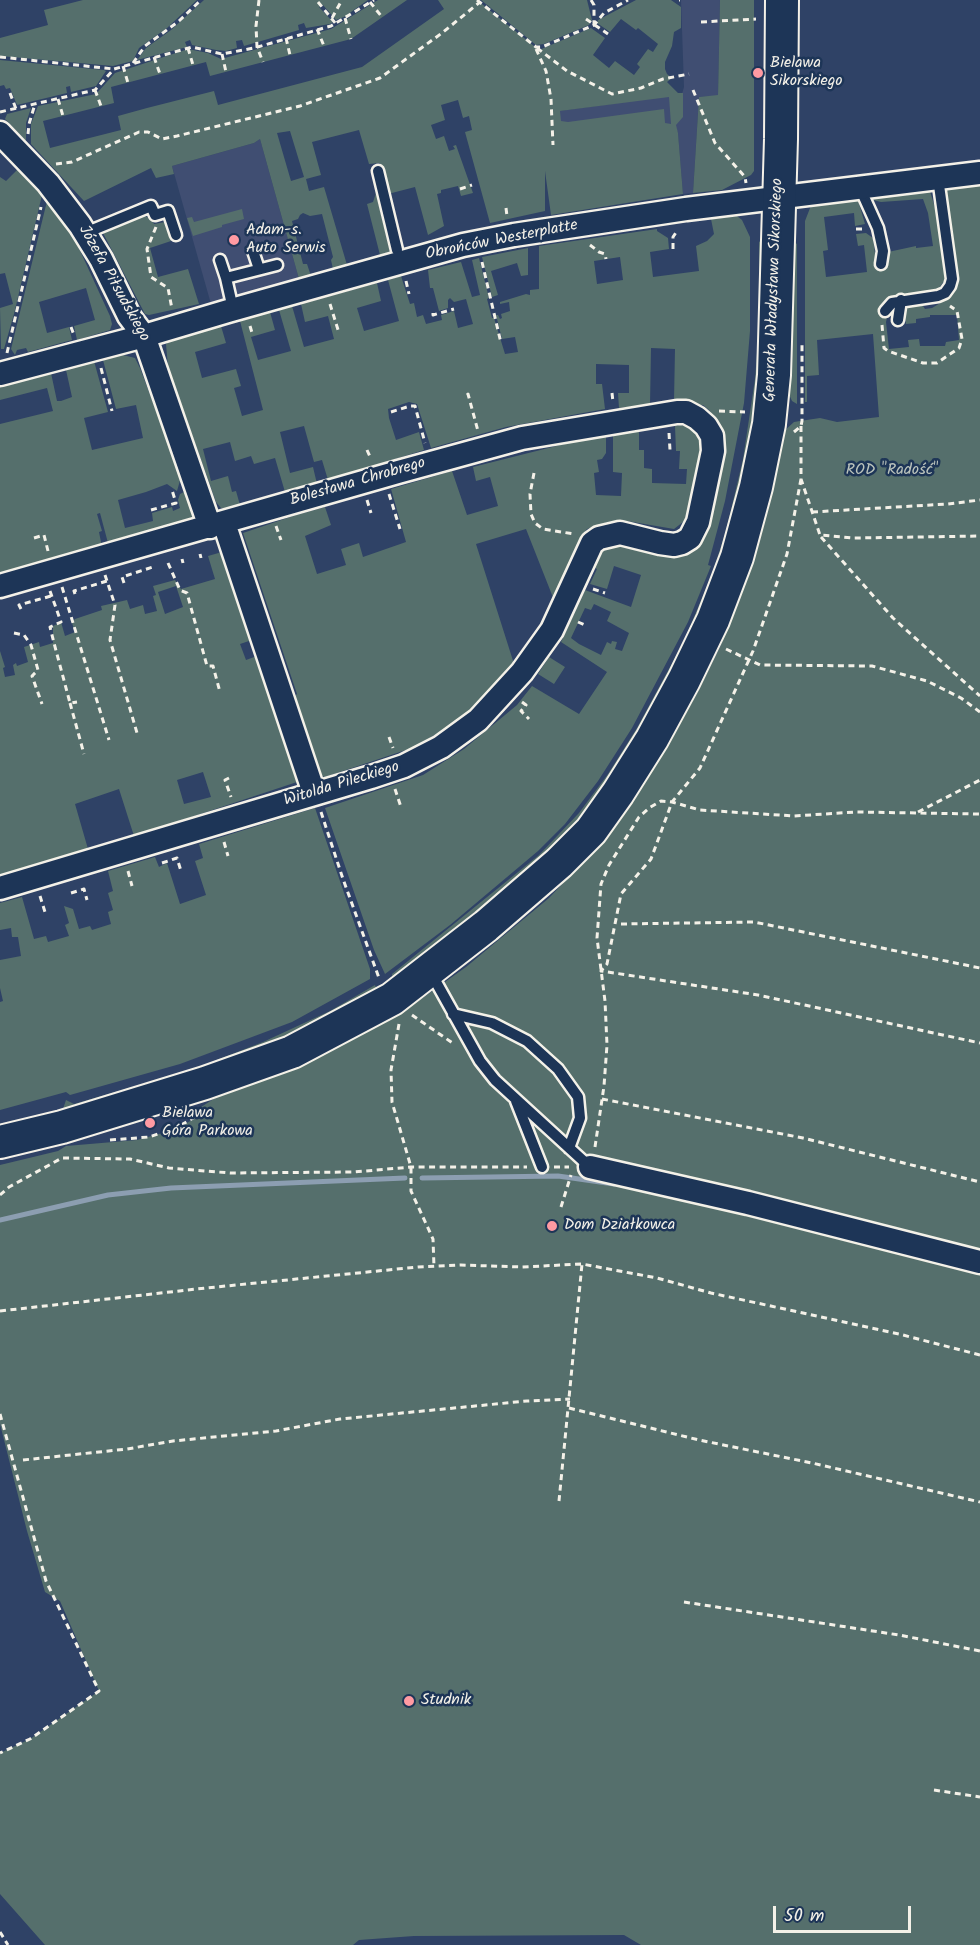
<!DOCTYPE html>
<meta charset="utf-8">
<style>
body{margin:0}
#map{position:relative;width:980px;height:1945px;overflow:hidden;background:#2f4266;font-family:Kalam,sans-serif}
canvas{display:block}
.scale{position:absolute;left:773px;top:1906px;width:138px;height:27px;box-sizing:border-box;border:3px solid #f4f1e8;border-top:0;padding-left:8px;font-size:18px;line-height:21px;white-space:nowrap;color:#f4f1e8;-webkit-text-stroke:4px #1d3557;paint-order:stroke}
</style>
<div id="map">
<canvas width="980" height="1945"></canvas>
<div class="scale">50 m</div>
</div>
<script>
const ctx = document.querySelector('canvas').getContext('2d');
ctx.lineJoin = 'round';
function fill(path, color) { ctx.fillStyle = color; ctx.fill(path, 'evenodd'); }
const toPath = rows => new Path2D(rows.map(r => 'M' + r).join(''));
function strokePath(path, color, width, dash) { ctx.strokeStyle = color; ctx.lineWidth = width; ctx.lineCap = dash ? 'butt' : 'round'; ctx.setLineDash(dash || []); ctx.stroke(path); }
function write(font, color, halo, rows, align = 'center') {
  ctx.font = font + ' Kalam,sans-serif'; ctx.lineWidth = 5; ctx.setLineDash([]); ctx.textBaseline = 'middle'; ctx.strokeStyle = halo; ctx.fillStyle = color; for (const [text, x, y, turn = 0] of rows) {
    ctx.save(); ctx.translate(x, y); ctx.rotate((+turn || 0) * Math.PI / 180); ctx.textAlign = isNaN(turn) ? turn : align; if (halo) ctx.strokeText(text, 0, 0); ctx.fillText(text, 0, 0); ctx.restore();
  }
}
const built = toPath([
 [681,0,720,0,718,96,699,97,693,193,683,194,678,134,675,125,569,139,552,112,682,94,684,87],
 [260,139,299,279,211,304,172,166,254,143]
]);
const green = toPath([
 [83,0,197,0,167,28,139,48,133,61,113,66,0,56,0,38,48,25,44,10],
 [204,0,368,0,344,17,336,20,323,5,319,7,333,22,330,24,306,28,304,23,298,25,299,30,244,46,242,40,236,41,237,48,226,51,216,50,192,45,190,40,185,42,187,47,137,60,146,48,171,30],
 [378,0,407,0,351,39,210,76,206,62,111,87,114,103,43,121,50,148,121,130,118,116,147,108,214,91,218,105,362,67,444,9,438,0,477,0,539,50,591,28,605,38,593,55,609,68,615,61,634,75,640,67,637,64,648,49,653,52,658,44,638,28,636,30,621,19,610,32,597,23,598,20,636,0,671,0,681,7,681,28,674,32,672,46,665,62,665,69,667,74,672,78,667,82,678,93,683,93,683,117,676,125,678,133,683,194,551,215,545,171,545,211,490,223,465,132,472,130,469,116,463,118,458,100,441,105,445,120,431,125,436,139,444,136,449,151,455,149,453,146,456,145,473,193,461,196,458,186,441,190,441,193,437,194,444,226,428,235,415,187,388,194,380,163,369,164,359,130,312,142,321,175,306,179,309,191,324,187,347,265,333,269,331,260,333,257,322,214,310,216,303,213,300,215,298,219,292,221,303,264,307,264,311,276,299,279,260,139,254,143,172,166,174,174,156,178,151,168,84,201,31,144,31,124,38,106,96,94,115,73,188,49,208,53,221,59,331,29],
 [669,97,671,124,665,123,664,109,568,122,561,121,560,111],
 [290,131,304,177,291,181,277,133],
 [481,0,587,0,592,20,589,25,544,44,536,45],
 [720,0,754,0,754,171,751,175,722,190,693,193,699,97,718,95],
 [0,60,104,70,106,71,96,86,71,92,70,86,66,87,67,93,17,105,10,88,6,89,4,85,0,86],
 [31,108,26,123,26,141,5,119,7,114],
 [18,169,42,195,14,314,4,349,1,349,0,308,13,304,5,273,0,274,0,177,6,181],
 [980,184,980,1945,641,1945,624,1935,414,1936,359,1940,353,1945,45,1945,0,1894,0,1753,30,1739,99,1691,60,1601,45,1592,27,1531,0,1424,0,1165,58,1151,66,1146,137,1140,177,1129,195,1118,192,1113,221,1094,393,1012,397,1016,466,967,549,898,586,859,623,814,654,767,695,697,720,647,748,577,761,535,783,432,794,422,800,421,820,418,837,422,879,417,873,334,817,340,819,375,807,376,807,402,805,402,805,221,812,203,853,196,858,200,865,224,855,226,854,213,824,217,828,250,823,251,826,277,867,272,864,245,858,246,856,234,866,233,873,238,876,261,883,266,888,252,916,246,916,248,933,246,928,213,923,199,881,202,873,200,869,195,929,188,936,211,947,277,939,288,927,292,892,296,886,322,889,349,909,347,908,340,919,339,920,346,945,346,946,342,959,340,957,315,930,315,930,317,916,319,916,323,906,324,904,308,908,304,921,303,925,309,932,308,952,296,955,286,942,186,950,188],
 [376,193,390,252,380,255,367,204,373,202],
 [48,197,77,244,110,316,112,324,110,330,77,340,74,326,95,320,86,288,39,302,47,333,69,327,72,340,28,352,26,348,17,350,15,355,11,349],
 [242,209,244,219,222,225,222,227,193,236,187,218,192,217,194,222],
 [145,216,151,219,154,224,165,222,171,241,150,248,158,277,188,269,199,304,149,315,145,314,103,233],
 [737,216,742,220,750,237,750,331,744,403,725,501,708,565,711,566,688,622,632,728,598,781,565,824,538,851,450,925,385,974,374,950,325,808,423,775,464,749,517,705,532,686,579,714,607,672,561,642,585,590,631,607,641,575,614,566,607,589,590,584,597,569,590,565,598,552,617,543,683,551,722,446,710,411,703,405,686,405,691,402,674,401,675,349,651,348,650,405,619,408,618,393,629,393,629,365,596,364,596,384,602,384,605,409,506,427,431,448,417,404,409,402,388,409,389,418,396,440,419,432,424,450,328,480,322,460,314,462,304,426,280,432,290,473,313,467,317,484,285,492,275,458,254,464,251,456,235,461,230,442,203,449,211,481,228,476,232,492,236,491,240,505,225,509,221,508,216,502,168,367,166,344,170,341,221,326,226,343,195,352,202,378,236,369,241,386,234,388,242,416,263,410,240,321,270,312,275,330,251,337,258,360,291,351,279,310,292,306,304,347,334,339,328,316,305,322,301,304,377,283,381,301,357,308,364,331,399,321,388,280,401,276,410,304,414,303,417,317,423,315,426,324,442,320,441,315,454,311,458,328,473,324,466,299,454,302,450,298,448,300,448,308,439,311,433,288,430,288,428,270,461,262,472,297,480,295,472,260,479,258,489,298,487,299,492,318,494,318,505,354,518,352,515,337,502,339,496,315,498,315,500,319,502,318,501,314,510,311,509,302,500,304,500,302,526,294,530,295,530,290,539,289,539,246,657,229,657,231,668,238,669,249,650,252,653,277,699,271,696,246,707,241,714,234,711,219],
 [620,257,623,280,597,284,594,261],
 [594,604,611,612,607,621,629,633,622,651,615,649,617,642,612,641,611,644,607,642,601,655,579,644,571,638,585,608,591,610],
 [762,240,763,326,756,403,747,458,729,531,715,575,663,692,616,769,584,813,561,840,500,894,392,980,392,974,539,855,579,813,608,774,637,728,684,641,712,574,726,531,743,459,755,379,759,327,759,242],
 [793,241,797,244,797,404,792,401,788,392,793,314],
 [528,248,528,275,521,276,517,263,491,271,498,295,492,297,482,257],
 [119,354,135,358,140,368,181,477,177,491,167,484,146,492,118,500,125,528,153,521,152,513,172,507,173,511,180,508,178,500,180,494,184,492,189,492,196,517,195,520,116,543,116,541,108,543,100,513,97,514,102,531,99,532,102,547,0,576,0,424,53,411,47,388,0,400,0,386,51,373,57,401,61,401,72,397,66,370,94,361,108,412,84,418,92,450,143,438,136,405,116,409,103,360],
 [680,425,691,427,698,433,703,450,691,512,683,522,674,529,627,521,608,522,587,529,582,535,554,600,526,529,476,544,515,667,501,684,461,720,412,748,325,777,321,776,314,766,295,696,297,694,243,533,293,516,325,507,331,525,305,536,317,574,346,565,341,549,359,543,363,557,406,542,391,489,452,471,467,515,498,506,490,477,476,481,473,467,588,438,606,435,606,453,602,459,597,460,599,472,594,473,596,495,621,496,622,473,613,472,613,434,639,430,639,450,644,450,644,468,652,469,652,483,686,484,687,469,679,469,680,451,676,451,675,426],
 [222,552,252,640,240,644,246,660,257,656,297,782,134,836,119,789,75,804,88,849,0,875,0,651,5,667,3,668,5,677,15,675,13,665,16,663,17,666,28,662,24,647,39,642,40,647,53,643,53,626,61,622,65,636,75,632,72,623,75,619,102,610,101,606,127,600,130,609,143,605,145,614,157,611,153,596,156,595,153,586,175,580,181,589,215,579,208,556],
 [176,586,183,607,165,614,158,592],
 [203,772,211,797,184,804,177,780],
 [549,657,565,667,554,684,538,674],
 [315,808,370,969,370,979,292,1022,180,1064,70,1095,66,1092,0,1110,0,1002,3,1001,0,988,0,960,21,956,18,937,12,937,11,928,0,930,0,903,22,897,34,939,46,936,48,942,69,936,65,925,69,923,64,906,73,909,79,929,90,926,92,930,111,924,108,912,113,910,108,893,113,891,108,871,155,857,159,867,167,863,180,904,206,895,195,861,203,858,199,844],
 [375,985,377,990,338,1012,288,1036,239,1057,63,1109,66,1100,74,1104,191,1070,263,1042,330,1011]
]);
const stream = toPath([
 [422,1178,558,1176,614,1184],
 [0,1220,108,1195,171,1188,405,1178]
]);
const path = toPath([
 [259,0,256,26,257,47,263,62],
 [477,0,536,47,542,47,594,25,604,13,628,0],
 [591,0,594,5,594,25],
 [679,0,680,0],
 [318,2,336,24],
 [370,2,382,17],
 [332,18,342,0],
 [345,18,351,39],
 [586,19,608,34],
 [701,22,756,19],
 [317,29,324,46],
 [286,38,290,55],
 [188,48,193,65],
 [537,48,567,71,612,94,641,88,663,79,689,74],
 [536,49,546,71,551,99,553,145],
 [222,54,226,72],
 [0,57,114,69],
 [154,57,160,74],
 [133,63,145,46,179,21,201,0],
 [123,66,128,83],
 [95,90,101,106],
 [693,90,715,143,745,177,746,183],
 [10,93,16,109],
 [58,99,63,116],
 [0,112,95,90,114,69,192,47,222,54,254,48,331,26,374,0],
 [28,134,29,124,35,104],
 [56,164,72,162,139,132,148,132,162,139,177,136,300,106,380,78,442,33,480,2],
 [460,189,472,185],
 [506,208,507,216],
 [156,227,147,249,151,277,168,288,172,309],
 [856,229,864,229],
 [590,245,599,252,605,254,606,259],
 [673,249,673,237,677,231],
 [482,262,501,343],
 [406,281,409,294],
 [330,304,339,333],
 [433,313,433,315,454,309],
 [882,325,884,348,888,351,923,363,937,363,959,348,962,339,957,311,950,306],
 [250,326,253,336],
 [71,327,74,335],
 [7,353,41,207],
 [101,368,112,411],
 [612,393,613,402],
 [467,395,468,394,478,431],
 [719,411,745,412],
 [391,412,410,406,415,406,425,443],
 [801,426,801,479,820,535,853,538,980,536],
 [794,432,801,426,802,421,802,341],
 [669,433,670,450],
 [367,450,371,459],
 [534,473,530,494,531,514,535,523,543,529,574,534],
 [801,479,787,554,753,651,700,768,672,802,651,859,621,894,607,964,601,971,758,995,980,1043],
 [389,494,400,529],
 [367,500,371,513],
 [151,510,176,503,172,490],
 [812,512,948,504,980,500],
 [276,526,281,540],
 [821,537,893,618,980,696],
 [34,538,44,535,48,551],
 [200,554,201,558],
 [182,559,183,563],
 [168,563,180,590,187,593,207,666,213,666,220,692],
 [105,575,115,605,110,640,137,733],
 [124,583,122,577,153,567],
 [62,587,109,740],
 [593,589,605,593],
 [50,591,61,622,50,627,54,643,70,703,77,702],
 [75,594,74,591,107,581],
 [21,609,19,605,51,596],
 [578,622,587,626],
 [14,633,24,635,31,645,38,670,32,676,42,704],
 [726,649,760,665,872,666,927,681,961,698,980,712],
 [522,702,526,705,521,711,529,719],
 [70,703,84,754],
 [389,737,393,748],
 [229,778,225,780,231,797],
 [395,789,401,807],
 [321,812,343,879,379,978],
 [918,812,980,780],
 [224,842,228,856],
 [162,863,177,858,181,871],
 [128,871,132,886],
 [71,893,84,889,87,900],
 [40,896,45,912],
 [621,924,754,922,980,968],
 [412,1015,454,1044],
 [399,1024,391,1070,392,1102,411,1167,411,1191,433,1239,434,1267],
 [602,1099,803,1138,980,1182],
 [110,1140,149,1137,178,1127,208,1109],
 [595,1147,604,1086,607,1045,605,1001,597,938,601,884,609,865,639,817,649,808,661,801,672,802,700,810,794,816,856,812,980,814],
 [554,1167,569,1167],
 [0,1195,9,1187,62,1158,130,1159,169,1168,230,1173,354,1172,411,1167,527,1167],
 [561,1207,571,1175],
 [0,1311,206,1288,418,1267,461,1265,522,1267,582,1264,657,1278,711,1293,899,1334,980,1355],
 [569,1408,699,1440,812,1463,980,1502],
 [0,1414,46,1581,99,1691,30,1739,0,1753],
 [23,1460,127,1449,173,1441,276,1431,340,1419,527,1401,570,1399],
 [559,1501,582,1264],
 [684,1602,899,1635,980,1651],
 [934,1790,980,1797],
 [0,1932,8,1945]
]);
const service = toPath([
 [378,171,397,250],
 [860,188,878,228,883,251,881,264],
 [95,229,151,206,155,215,168,211,176,235],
 [253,251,259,269],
 [220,260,226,278],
 [233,309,226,278,277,265],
 [885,311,892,303,938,296,945,293,950,286,952,279,938,178],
 [898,320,901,300],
 [431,973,480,1061,495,1080,590,1167],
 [453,1014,492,1023,527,1041,558,1069,578,1097,580,1118,569,1148],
 [516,1101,542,1167]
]);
const minor = toPath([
 [0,133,48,183,80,225,101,259,129,316,144,336,210,527],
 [0,374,144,336,228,311,463,245,514,235,686,209,980,173],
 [224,523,314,793],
 [0,586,398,472,522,438,677,412,686,412,697,418,706,426,712,436,713,451,698,522,690,538,682,543,674,545,660,543,620,533,599,538,592,543,552,630,522,672,478,720,441,747,404,766,371,777,0,888],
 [590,1167,748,1203,980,1262]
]);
const secondary = toPath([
 [0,1142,62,1127,205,1083,292,1052,392,999,486,926,559,863,591,831,618,793,652,739,684,680,713,620,737,557,756,487,769,424,774,375,781,139,782,0]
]);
const markers = [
 [758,73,6,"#ff9aa2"],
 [234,240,6,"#ff9aa2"],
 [150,1123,6,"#ff9aa2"],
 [552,1226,6,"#ff9aa2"],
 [409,1701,6,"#ff9aa2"]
];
const poiNames = [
 ["Bielawa",770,64],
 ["Sikorskiego",770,82],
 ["Adam-s.",246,231],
 ["Auto Serwis",246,249],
 ["Bielawa",162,1114],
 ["Góra Parkowa",162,1132],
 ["Dom Działkowca",564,1226],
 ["Studnik",421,1701]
];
const streetNames = [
 ["Obrońców Westerplatte",502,241,-11],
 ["Józefa Piłsudskiego",113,284,61],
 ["Generała Władysława Sikorskiego",775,290,-88],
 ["Bolesława Chrobrego",358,483,-16],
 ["Witolda Pileckiego",342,785,-17]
];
const parkNames = [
 ["ROD \"Radość\"",892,471]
];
fill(built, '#404e72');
fill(green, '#556f6c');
strokePath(stream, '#8c9eb1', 5);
strokePath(service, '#f4f1e8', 15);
strokePath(minor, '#f4f1e8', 27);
strokePath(secondary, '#f4f1e8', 36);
strokePath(path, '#f4f1e8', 3, [6, 4.5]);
strokePath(service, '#1d3557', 10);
strokePath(minor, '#1d3557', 22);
strokePath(secondary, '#1d3557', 32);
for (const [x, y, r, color] of markers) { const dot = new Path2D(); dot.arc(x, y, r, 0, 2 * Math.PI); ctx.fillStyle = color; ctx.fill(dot); strokePath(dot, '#1d3557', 2); }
write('16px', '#f4f1e8', '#1d3557', poiNames, 'left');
write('16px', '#f4f1e8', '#1d3557', streetNames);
write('16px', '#bcc4bd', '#1d3557', parkNames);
</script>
